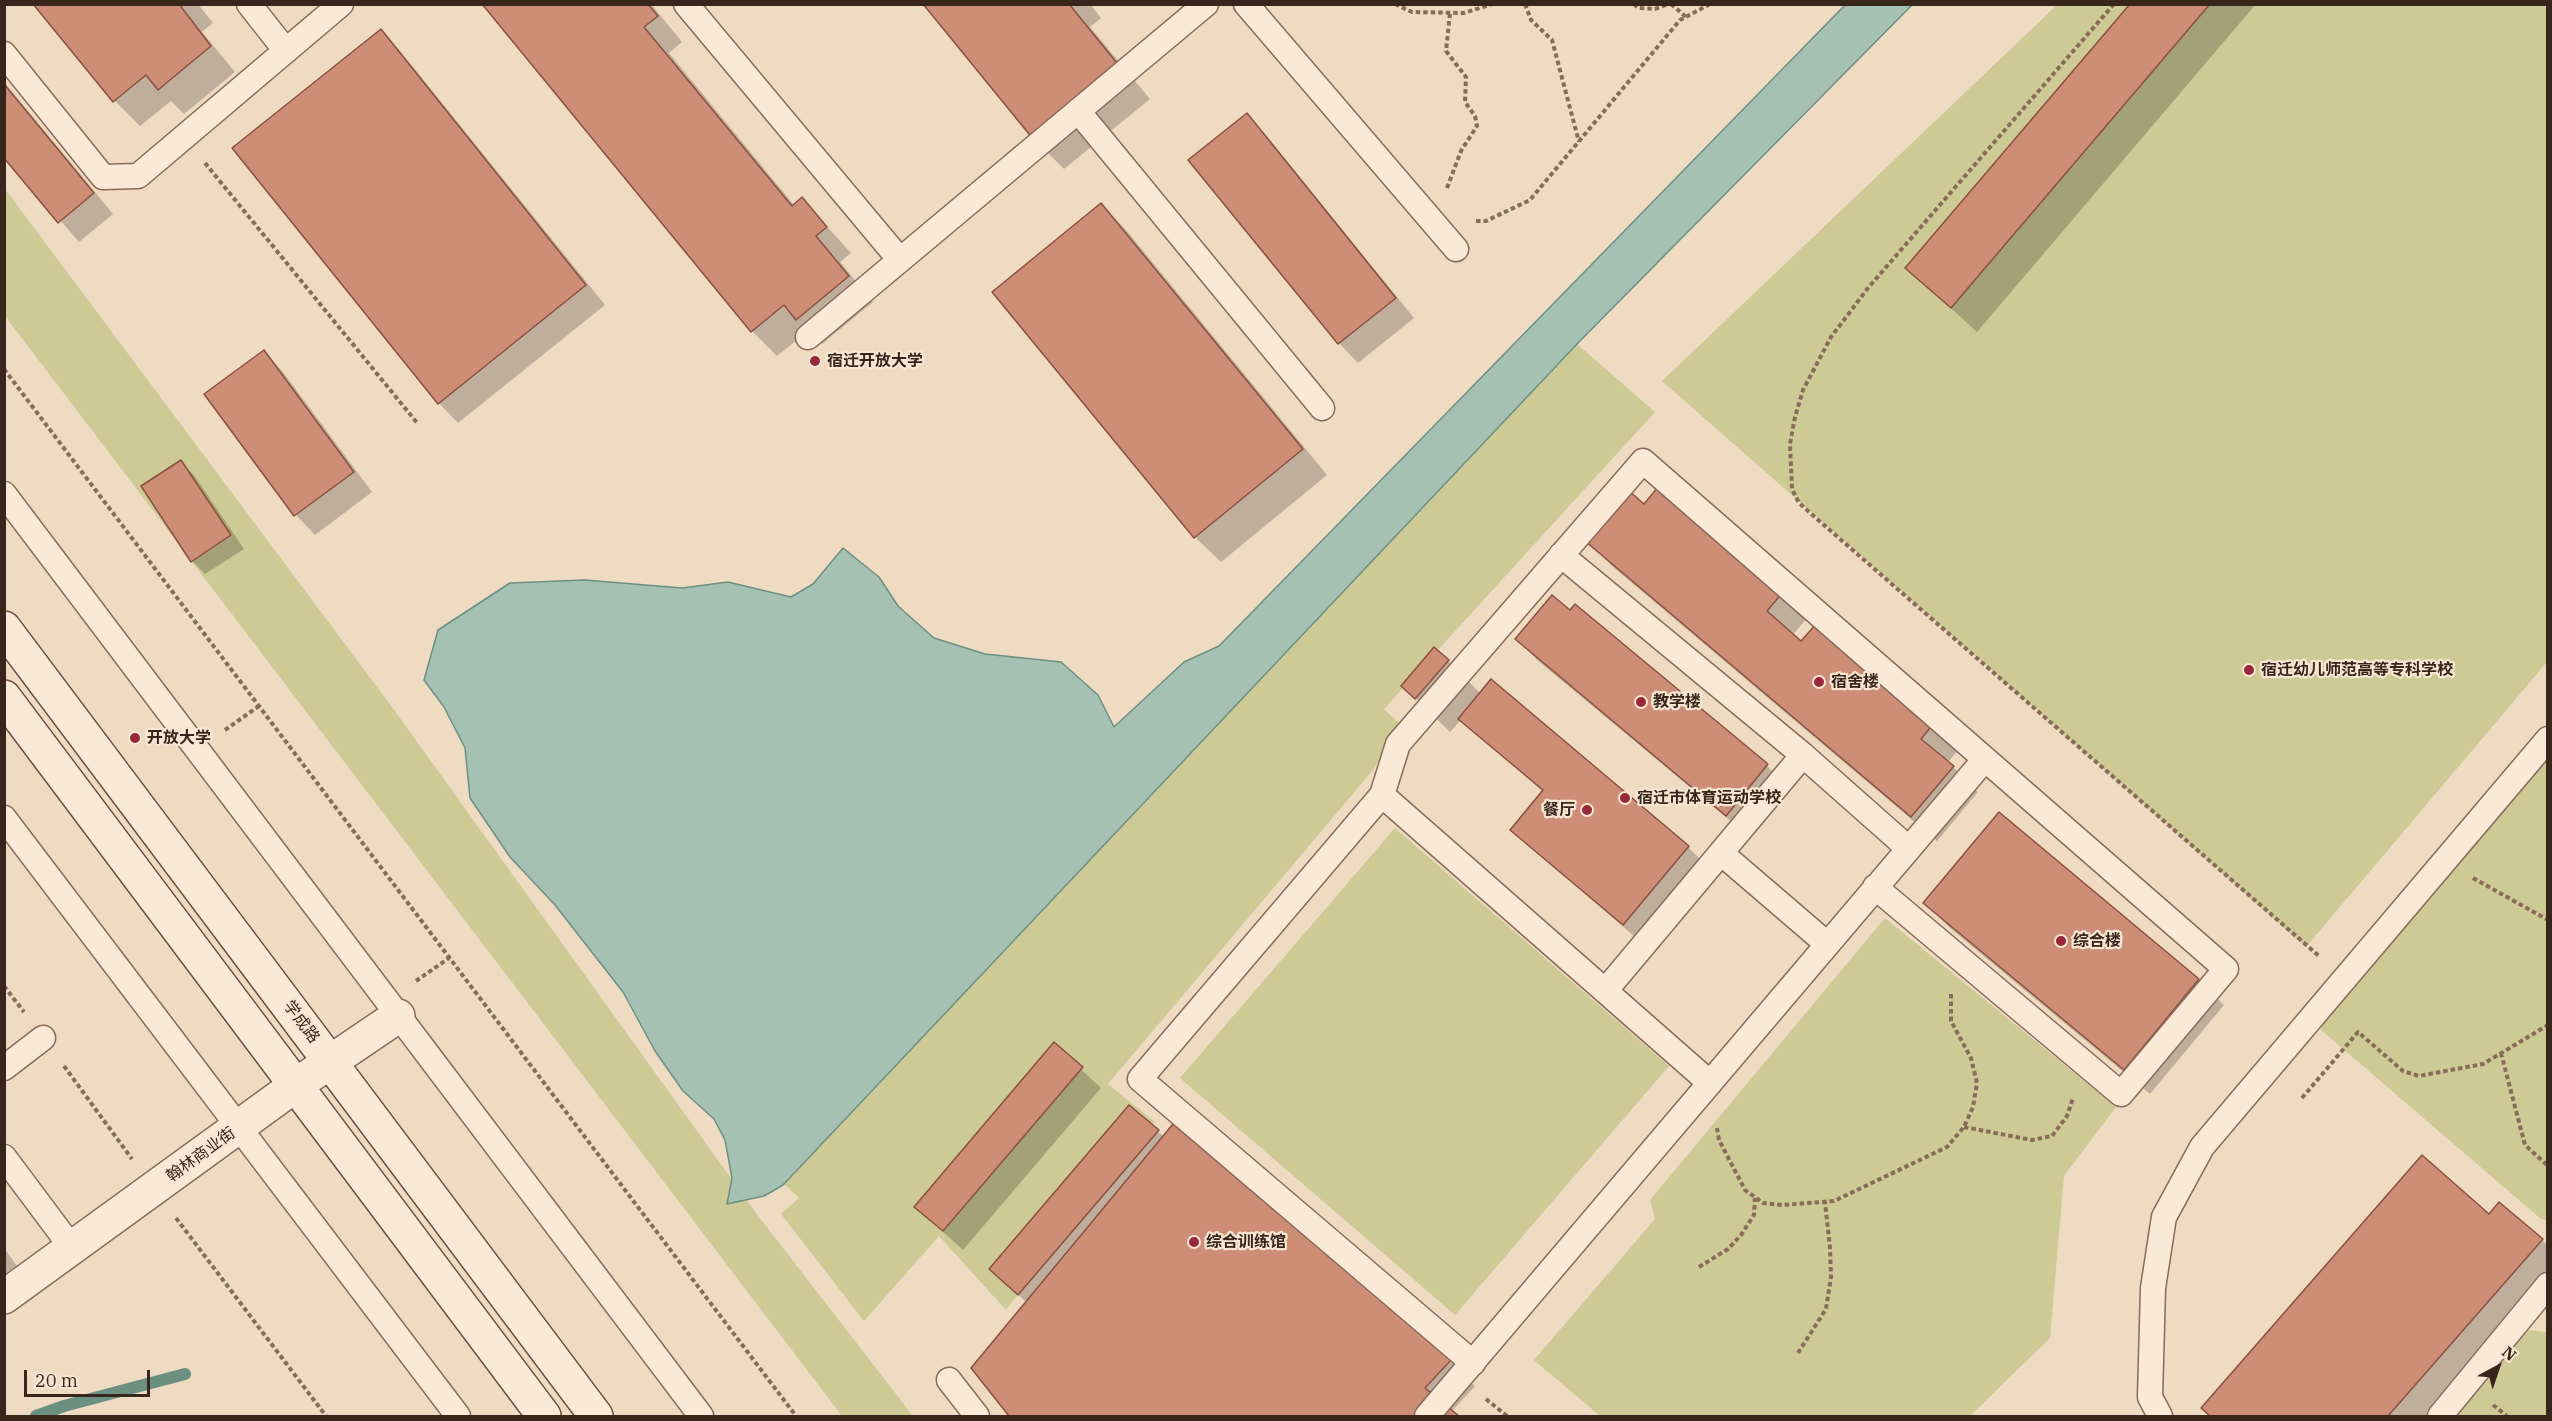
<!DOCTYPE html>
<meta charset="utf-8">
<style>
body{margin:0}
#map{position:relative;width:2552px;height:1421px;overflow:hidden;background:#efdac2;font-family:"IBM Plex Serif",serif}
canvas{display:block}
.frame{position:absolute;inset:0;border:6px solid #38261d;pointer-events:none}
.north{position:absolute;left:2468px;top:1337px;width:60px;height:60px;-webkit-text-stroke:4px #f6e6d2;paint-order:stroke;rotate:40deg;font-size:16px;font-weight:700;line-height:24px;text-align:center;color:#38261d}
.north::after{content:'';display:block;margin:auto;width:21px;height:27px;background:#38261d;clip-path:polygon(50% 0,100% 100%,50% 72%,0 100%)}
.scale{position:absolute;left:24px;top:1370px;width:126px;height:27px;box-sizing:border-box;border:3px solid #38261d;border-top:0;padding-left:8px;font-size:18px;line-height:21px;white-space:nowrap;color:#38261d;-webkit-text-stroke:4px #f6e6d2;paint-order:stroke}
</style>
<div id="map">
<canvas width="2552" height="1421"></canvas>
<div class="frame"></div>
<div class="north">N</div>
<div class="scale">20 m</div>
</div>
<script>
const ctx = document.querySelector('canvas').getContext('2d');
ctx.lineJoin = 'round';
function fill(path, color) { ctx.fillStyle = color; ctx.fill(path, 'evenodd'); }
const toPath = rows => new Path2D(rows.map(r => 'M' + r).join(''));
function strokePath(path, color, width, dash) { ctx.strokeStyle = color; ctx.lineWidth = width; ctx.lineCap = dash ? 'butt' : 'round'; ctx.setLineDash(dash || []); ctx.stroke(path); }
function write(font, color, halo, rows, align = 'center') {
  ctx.font = font + ' "IBM Plex Serif","Noto Sans SC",serif'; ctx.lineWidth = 4.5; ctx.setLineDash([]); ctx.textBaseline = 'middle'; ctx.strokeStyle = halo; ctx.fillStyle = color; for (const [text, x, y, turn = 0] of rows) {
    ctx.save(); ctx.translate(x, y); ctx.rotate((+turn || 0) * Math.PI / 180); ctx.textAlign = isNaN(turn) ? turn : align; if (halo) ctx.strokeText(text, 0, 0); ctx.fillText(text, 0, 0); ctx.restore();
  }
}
const green = toPath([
 [2057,5,2547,5,2547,662,2306,947,1662,381],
 [5,189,392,707,756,1213,913,1416,842,1416,5,316],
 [1577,344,1655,412,1384,709,1400,724,1373,770,1108,1084,1155,1122,1006,1310,939,1236,864,1321,781,1214,799,1198,784,1184],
 [2547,755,2547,1220,2541,1219,2321,1030,2324,1016],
 [1395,828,1669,1066,1455,1315,1180,1078],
 [1885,918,2116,1107,2064,1176,2050,1338,1970,1416,1600,1416,1534,1360,1655,1219,1650,1200],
 [2527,1330,2547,1332,2547,1416,2455,1416]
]);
const water = toPath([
 [1845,5,1912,5,1577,344,783,1185,764,1196,727,1204,732,1178,725,1140,714,1119,683,1091,655,1051,623,992,555,905,510,857,470,798,465,748,444,707,424,680,438,630,510,583,585,580,682,588,728,582,791,597,813,584,843,548,879,577,898,606,934,638,985,654,1061,662,1098,695,1114,727,1184,662,1219,646,1845,5]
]);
const shadow = toPath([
 [35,4,198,4,213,23,202,32,235,72,184,114,171,101,140,126,115,101],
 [484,4,651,4,682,42,669,53,794,205,802,199,851,253,840,262,873,302,822,344,808,331,777,356,752,331],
 [925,4,1090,4,1101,18,1090,27,1150,99,1064,169,1039,144],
 [2132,4,2256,4,1977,332,1907,268],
 [381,31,400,51,605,305,458,423,439,403],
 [4,82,113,214,79,242,4,155],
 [1247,115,1266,135,1414,318,1358,363,1339,343,1191,160],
 [1101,205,1126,230,1327,475,1221,562,1195,537,994,292],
 [264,352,283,372,372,492,315,535,296,515,206,394],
 [181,462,194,475,244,549,205,574,192,561,143,487],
 [1658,489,1807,618,1792,636,1801,643,1817,625,1959,749,1948,762,1978,792,1937,841,1612,566,1587,541,1644,506],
 [1570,612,1767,766,1786,785,1746,834,1536,659,1517,639],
 [1448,661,1481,694,1492,681,1688,847,1708,867,1643,944,1512,830,1543,792,1461,720,1450,732,1403,686],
 [1999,814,2198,980,2224,1005,2150,1094,1950,928,1925,903],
 [1054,1044,1101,1088,963,1250,916,1207],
 [1157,1131,1450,1361,1475,1386,1451,1412,1457,1416,1010,1416,973,1368,1027,1303,991,1269],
 [2489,1216,2542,1240,2548,1246,2548,1287,2435,1416,2211,1416,2203,1408],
 [4,1248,17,1266,4,1274]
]);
const stream = toPath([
 [36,1416,64,1406,185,1374]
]);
const building = toPath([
 [33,4,179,4,211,46,158,90,146,75,113,102,33,4],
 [482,4,648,4,658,16,644,27,792,206,802,197,827,227,816,236,849,276,796,320,784,305,751,332,482,4],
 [923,4,1069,4,1125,73,1038,145,923,4],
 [2130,4,2210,4,1951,308,1905,268,2130,4],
 [381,29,586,285,438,404,232,148,381,29],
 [4,84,94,193,58,223,4,158,4,84],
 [1247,113,1396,298,1338,344,1188,160,1247,113],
 [1101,203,1303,449,1194,538,992,292,1101,203],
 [264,350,354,472,294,516,204,394,264,350],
 [181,460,231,535,191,562,141,486,181,460],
 [1658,487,1783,592,1767,611,1801,641,1817,623,1934,723,1921,739,1954,766,1911,817,1585,541,1628,490,1644,504,1658,487],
 [1552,595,1570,610,1575,604,1768,764,1726,816,1515,639,1552,595],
 [1434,647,1449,660,1415,699,1401,686,1434,647],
 [1491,679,1689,846,1623,925,1510,830,1543,790,1458,719,1491,679],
 [1999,812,2199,979,2124,1070,1923,903,1999,812],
 [1054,1042,1083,1067,943,1231,914,1207,1054,1042],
 [1129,1105,1159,1130,1018,1295,989,1269,1129,1105],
 [1173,1124,1451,1360,1425,1388,1459,1416,1009,1416,971,1368,1173,1124],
 [2422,1155,2489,1214,2499,1202,2543,1239,2388,1416,2210,1416,2201,1408,2422,1155]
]);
const path = toPath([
 [1395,4,1412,12,1464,13,1492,4],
 [1525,4,1531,20,1552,40,1579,142],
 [1634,4,1638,8,1655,9,1668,4],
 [1671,4,1686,17],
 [2114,4,1868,288,1831,337,1803,390,1795,417,1790,444,1792,489,1799,503,1809,512,2319,956],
 [205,163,418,424],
 [1447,188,1461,151,1477,126,1475,116,1465,102,1466,77,1446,51,1450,13],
 [1476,221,1486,221,1530,200,1680,20,1710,4],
 [4,369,796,1416],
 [225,730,259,706],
 [2473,878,2548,920],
 [416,981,449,958],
 [4,986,24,1012],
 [2501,1053,2525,1145,2548,1166],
 [64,1066,132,1159],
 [2302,1098,2358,1032,2403,1071,2419,1076,2483,1064,2548,1025],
 [1964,1127,2032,1140,2052,1136,2067,1116,2073,1098],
 [1717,1128,1719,1140,1745,1190,1763,1203,1782,1205,1834,1201,1947,1147,1964,1127,1973,1107,1977,1083,1971,1058,1951,1021,1951,994],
 [176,1218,326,1416],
 [1699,1267,1728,1249,1741,1235,1754,1215,1755,1198],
 [1798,1353,1826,1309,1831,1277,1830,1248,1825,1202],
 [1486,1399,1507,1416],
 [2493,1405,2507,1416]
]);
const service = toPath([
 [249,4,286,51],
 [686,4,900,260],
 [1246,4,1456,249],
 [4,54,103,177,138,176,341,4],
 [1078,111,1322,408],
 [808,337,1206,4],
 [4,494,701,1416],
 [1561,555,1803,755,1908,848],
 [1382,795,1710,1083],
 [4,818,458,1416],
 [1721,853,1827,944],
 [1605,991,1803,755],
 [4,1068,43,1038],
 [4,1157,72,1248],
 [1473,1363,1140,1079,1382,795,1398,744,1643,461,2226,969,2121,1094,1875,887],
 [949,1380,977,1416],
 [1427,1416,1985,759],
 [2160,1416,2150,1397,2153,1288,2164,1217,2202,1147,2548,739],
 [2440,1416,2548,1285]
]);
const minor = toPath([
 [4,1297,296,1085,398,1016]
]);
const secondary = toPath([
 [4,628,596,1416],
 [4,697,544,1416]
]);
const markers = [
 [815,361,6,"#99283b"],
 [2249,670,6,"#99283b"],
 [1819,682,6,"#99283b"],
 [1641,702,6,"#99283b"],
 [135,738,6,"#99283b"],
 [1625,798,6,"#99283b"],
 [1587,810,6,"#99283b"],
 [2061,941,6,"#99283b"],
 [1194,1242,6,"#99283b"]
];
const poiNames = [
 ["宿迁开放大学",827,361],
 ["宿迁幼儿师范高等专科学校",2261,670],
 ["宿舍楼",1831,682],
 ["教学楼",1653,702],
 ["开放大学",147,738],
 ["宿迁市体育运动学校",1637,798],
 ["餐厅",1575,810,"right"],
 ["综合楼",2073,941],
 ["综合训练馆",1206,1242]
];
const streetNames = [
 ["学成路",301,1022,53],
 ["翰林商业街",201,1155,-36]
];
fill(green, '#cdca96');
fill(water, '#a5c1b4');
strokePath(water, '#6b9081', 1.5);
fill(shadow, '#0003');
strokePath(stream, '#6b9081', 12);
fill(building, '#ce8d77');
strokePath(building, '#89503e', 1.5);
strokePath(service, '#896b59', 27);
strokePath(minor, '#896b59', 36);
strokePath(secondary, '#6b4c3c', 36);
strokePath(path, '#896b59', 4, [4.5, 3]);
strokePath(service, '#f9e9d6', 24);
strokePath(minor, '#f9e9d6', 33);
strokePath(secondary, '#f9e9d6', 33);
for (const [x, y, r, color] of markers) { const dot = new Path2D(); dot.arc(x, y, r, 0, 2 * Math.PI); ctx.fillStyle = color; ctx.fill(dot); strokePath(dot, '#f6e6d2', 2); }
write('bold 16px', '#38261d', '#f6e6d2', poiNames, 'left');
write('16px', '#38261d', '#f6e6d2', streetNames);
</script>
